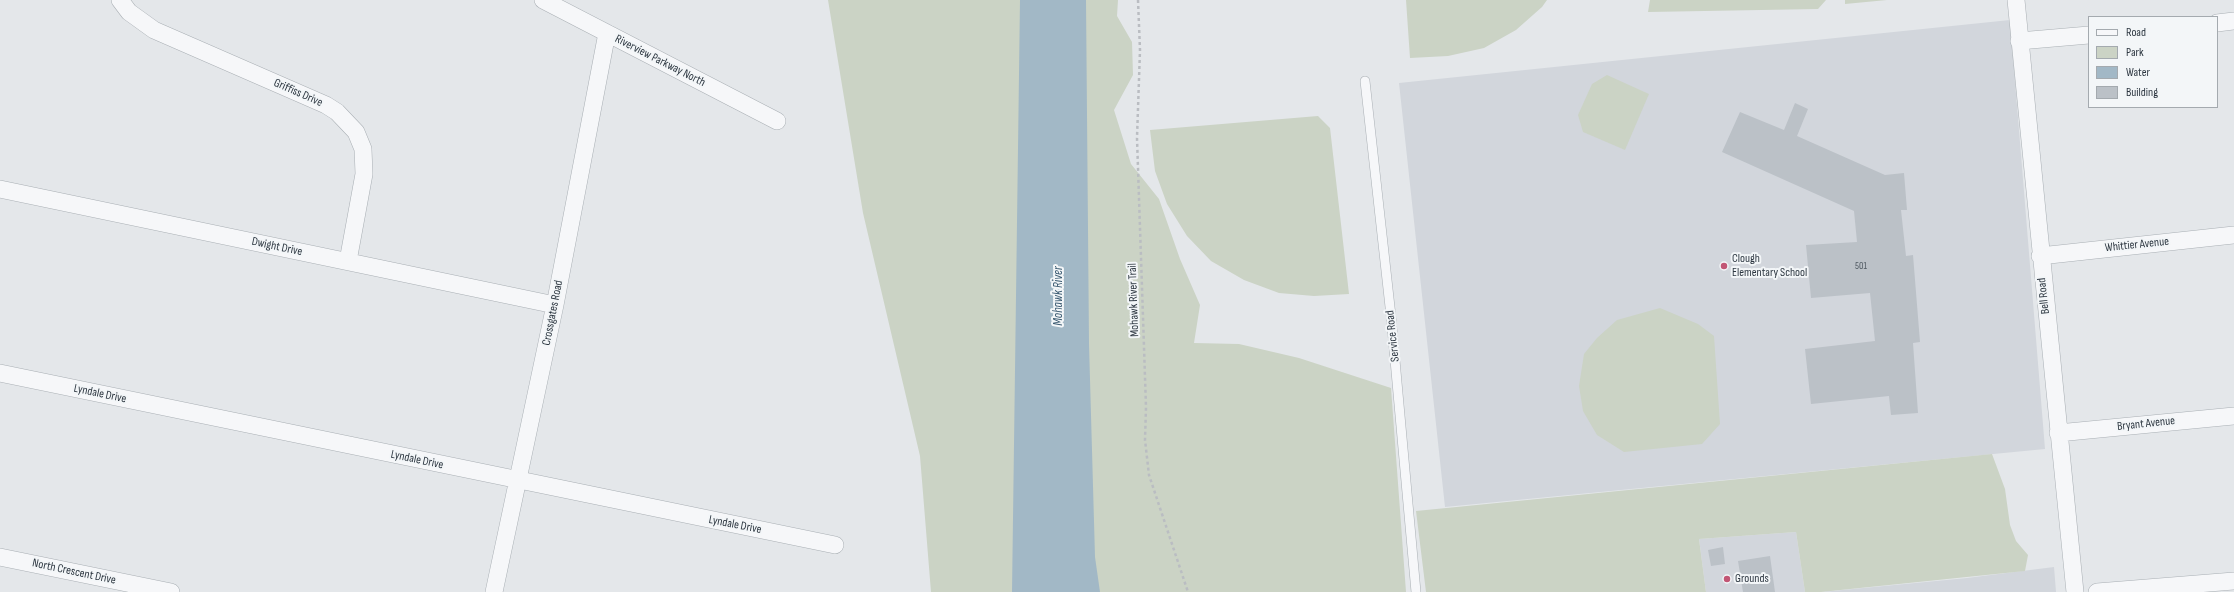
<!DOCTYPE html>
<style>
body{margin:0}
#map{position:relative;width:2234px;height:592px;overflow:hidden;background:#e4e7ea;font-family:"Sofia Sans Condensed",sans-serif}
canvas{display:block}
.legend{position:absolute;left:2088px;top:16px;width:130px;height:92px;box-sizing:border-box;background:#f3f6f8;border:1px solid #a4aaaf;margin:0;padding:5px 7px;list-style:none;font-size:12px;color:#2d3741}
.legend li{display:flex;align-items:center;gap:8px;height:20px}
.legend b{width:20px;border:1px solid #a4aaaf}
</style>
<div id="map">
<canvas width="2234" height="592"></canvas>
<ul class="legend">
<li><b style="height:5px;background:#f6f7f9"></b>Road</li>
<li><b style="height:11px;background:#cbd3c5"></b>Park</li>
<li><b style="height:11px;background:#a2b8c6"></b>Water</li>
<li><b style="height:11px;background:#bbc1c7"></b>Building</li>
</ul>
</div>
<script>
const ctx = document.querySelector('canvas').getContext('2d');
ctx.lineJoin = 'round';
function fill(path, color) { ctx.fillStyle = color; ctx.fill(path, 'evenodd'); }
const toPath = rows => new Path2D(rows.map(r => 'M' + r).join(''));
function strokePath(path, color, width, dash) { ctx.strokeStyle = color; ctx.lineWidth = width; ctx.lineCap = dash ? 'butt' : 'round'; ctx.setLineDash(dash || []); ctx.stroke(path); }
function write(font, color, halo, rows, align = 'center') {
  ctx.font = font + ' "Sofia Sans Condensed",sans-serif'; ctx.lineWidth = 4; ctx.setLineDash([]); ctx.textBaseline = 'middle'; ctx.strokeStyle = halo; ctx.fillStyle = color; for (const [text, x, y, turn = 0] of rows) {
    ctx.save(); ctx.translate(x, y); ctx.rotate((+turn || 0) * Math.PI / 180); ctx.textAlign = isNaN(turn) ? turn : align; if (halo) ctx.strokeText(text, 0, 0); ctx.fillText(text, 0, 0); ctx.restore();
  }
}
const built = toPath([
 [2010,20,2045,449,1445,507,1399,83],
 [1796,532,1805,592,1706,592,1699,539],
 [2054,567,2056,592,1822,592,1967,578]
]);
const green = toPath([
 [828,0,1118,0,1117,16,1132,42,1133,75,1114,110,1131,164,1159,199,1180,259,1200,305,1194,343,1239,344,1299,358,1391,388,1406,592,931,592,920,456,863,213],
 [1406,0,1547,0,1542,7,1516,30,1484,48,1448,56,1410,58],
 [1650,0,1826,0,1818,9,1648,12],
 [1845,0,1887,0,1845,4],
 [1607,75,1649,94,1625,150,1583,132,1578,115,1592,84],
 [1318,116,1330,128,1349,294,1314,296,1279,293,1244,280,1211,261,1187,236,1167,204,1155,171,1150,130],
 [1660,308,1698,324,1714,336,1720,424,1702,444,1624,452,1597,435,1583,411,1579,386,1584,354,1597,338,1617,320],
 [1992,454,2005,489,2010,525,2016,541,2028,555,2025,571,1821,592,1805,592,1796,532,1699,539,1706,592,1426,592,1416,511]
]);
const water = toPath([
 [1020,0,1086,0,1089,344,1095,557,1100,592,1012,592]
]);
const building = toPath([
 [1795,103,1808,109,1797,136,1885,175,1904,173,1907,210,1901,210,1906,256,1913,255,1920,342,1913,343,1918,413,1891,415,1889,396,1811,404,1805,349,1875,341,1870,293,1811,298,1806,245,1857,242,1854,211,1722,152,1740,112,1784,130],
 [1723,547,1725,564,1711,566,1708,550],
 [1770,556,1775,592,1743,592,1738,561]
]);
const path = toPath([
 [1138,0,1140,50,1137,138,1146,407,1145,440,1149,475,1188,592]
]);
const lane = toPath([
 [1365,81,1391,316,1416,592]
]);
const street = toPath([
 [120,0,129,12,154,30,326,105,337,112,356,132,363,149,364,174,348,261],
 [543,0,777,121],
 [2016,0,2075,592],
 [2217,23,2234,21],
 [2019,41,2089,35],
 [0,189,555,305],
 [2040,256,2234,235],
 [0,373,835,545],
 [2058,433,2234,416],
 [0,557,171,592],
 [494,592,555,305,607,33],
 [2097,592,2234,581]
]);
const markers = [
 [1724,266,4,"#c25574"],
 [1727,579,4,"#c25574"]
];
const numberNames = [
 ["501",1861,266]
];
const streetNames = [
 ["Riverview Parkway North",660,61,27],
 ["Griffiss Drive",298,93,24],
 ["Whittier Avenue",2137,245,-6],
 ["Dwight Drive",277,247,12],
 ["Bell Road",2044,296,-96],
 ["Mohawk River Trail",1134,300,-92],
 ["Crossgates Road",553,313,-79],
 ["Service Road",1393,336,-96],
 ["Lyndale Drive",100,394,12],
 ["Bryant Avenue",2146,424,-6],
 ["Lyndale Drive",417,460,12],
 ["Lyndale Drive",735,525,11],
 ["North Crescent Drive",74,572,12]
];
const poiNames = [
 ["Clough",1732,259],
 ["Elementary School",1732,273],
 ["Grounds",1735,579]
];
const waterNames = [
 ["Mohawk River",1059,296,-90]
];
fill(built, '#d2d6dc');
fill(green, '#cbd3c5');
fill(water, '#a2b8c6');
fill(building, '#bbc1c7');
strokePath(lane, '#a9afb4', 10);
strokePath(street, '#a9afb4', 18);
strokePath(path, '#babdc2', 2.5, [3, 3]);
strokePath(lane, '#f6f7f9', 9);
strokePath(street, '#f6f7f9', 17);
for (const [x, y, r, color] of markers) { const dot = new Path2D(); dot.arc(x, y, r, 0, 2 * Math.PI); ctx.fillStyle = color; ctx.fill(dot); strokePath(dot, '#f3f6f8', 1.5); }
write('10px', '#505a62', null, numberNames);
write('12px', '#2d3741', '#f3f6f8', streetNames);
write('12px', '#2d3741', '#f3f6f8', poiNames, 'left');
write('italic 13px', '#3a5a71', '#f3f6f8', waterNames);
</script>
